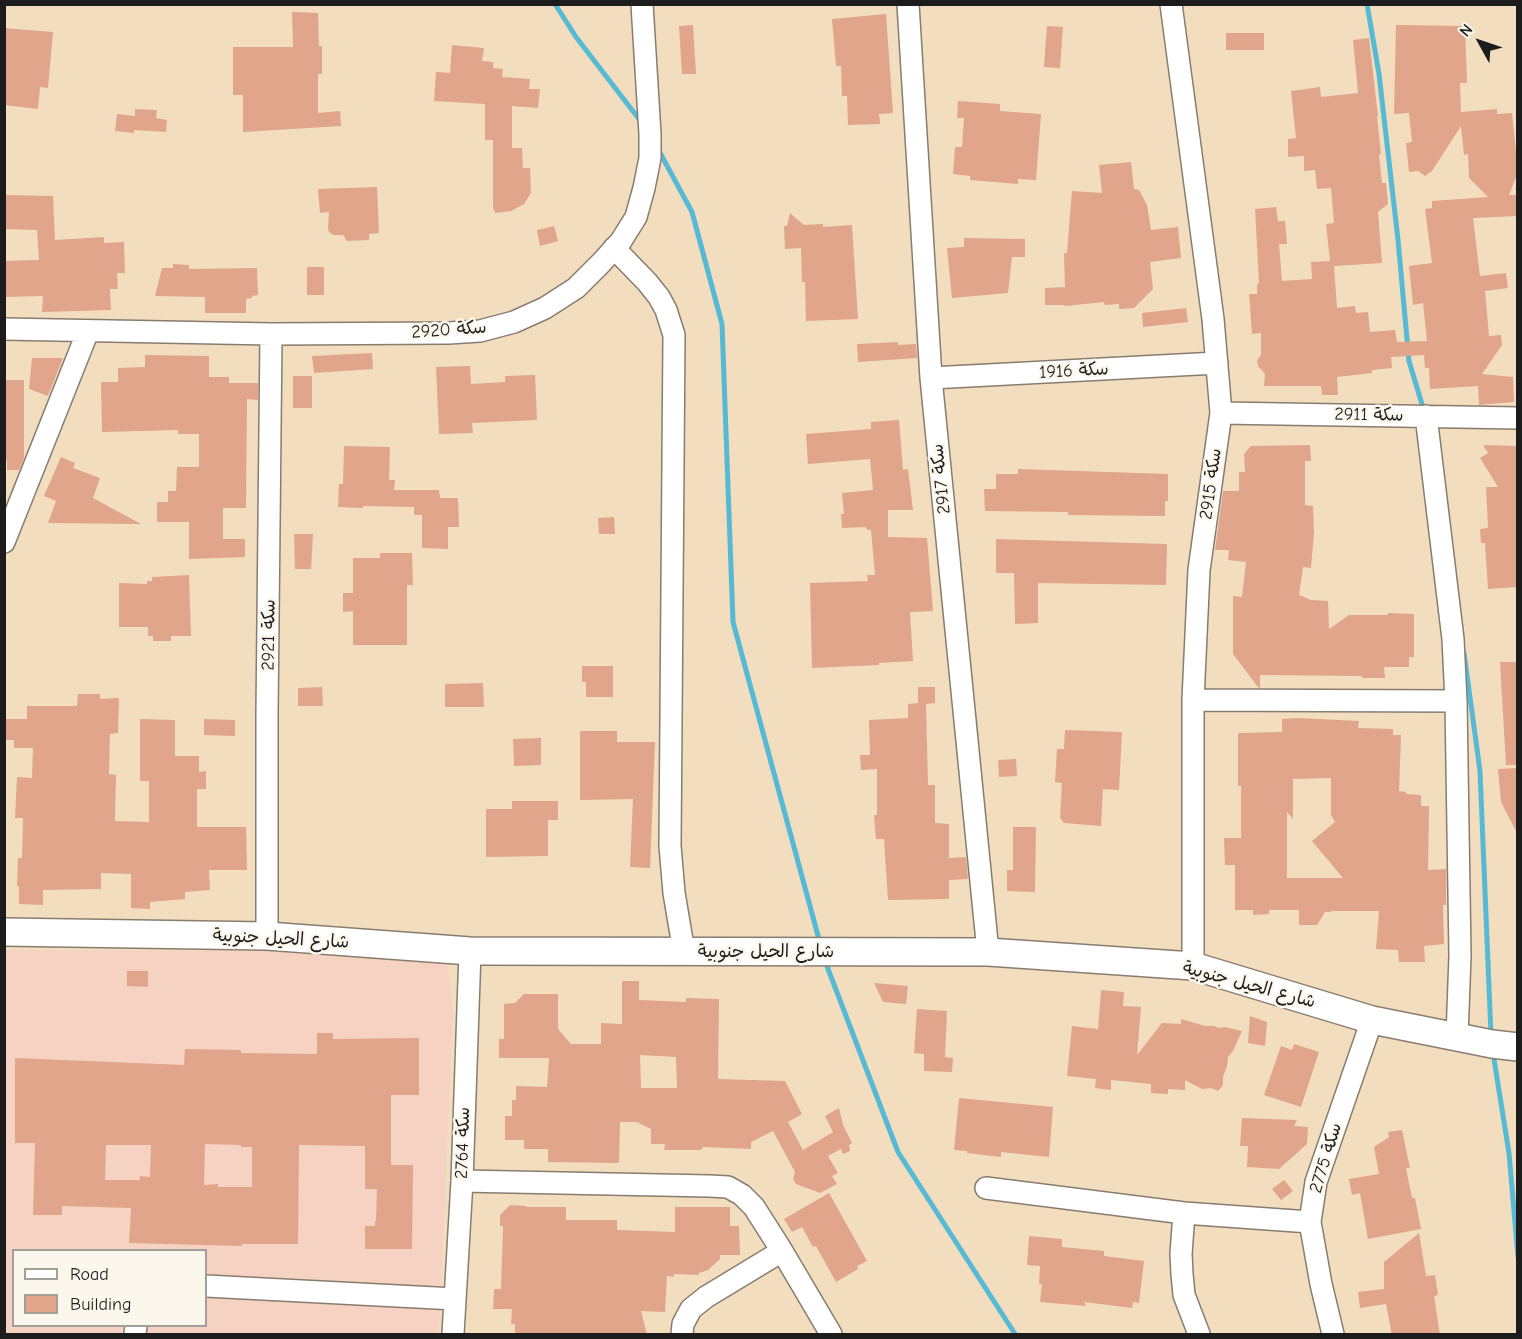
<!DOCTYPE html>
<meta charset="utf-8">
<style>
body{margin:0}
#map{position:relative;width:1522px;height:1339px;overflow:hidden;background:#f3ddbf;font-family:"Comic Neue",sans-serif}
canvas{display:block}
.frame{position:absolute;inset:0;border:6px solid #1c1c1c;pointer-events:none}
.legend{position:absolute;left:12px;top:1249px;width:195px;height:78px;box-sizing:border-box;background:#fbf7ec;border:2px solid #a29f99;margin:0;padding:8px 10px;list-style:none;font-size:18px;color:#1c1c1c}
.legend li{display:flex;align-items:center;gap:12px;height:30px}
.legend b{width:30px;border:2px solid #a29f99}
.north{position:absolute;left:1450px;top:12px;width:60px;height:60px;-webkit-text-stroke:4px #fbf7ec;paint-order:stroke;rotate:310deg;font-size:16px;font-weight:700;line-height:24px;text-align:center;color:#1c1c1c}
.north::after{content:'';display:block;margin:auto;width:21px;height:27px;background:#1c1c1c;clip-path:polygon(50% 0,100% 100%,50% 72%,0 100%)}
</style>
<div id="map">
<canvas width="1522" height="1339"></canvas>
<div class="frame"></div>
<ul class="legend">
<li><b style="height:8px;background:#fff"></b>Road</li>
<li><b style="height:16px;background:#e0a58a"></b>Building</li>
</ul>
<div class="north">N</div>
</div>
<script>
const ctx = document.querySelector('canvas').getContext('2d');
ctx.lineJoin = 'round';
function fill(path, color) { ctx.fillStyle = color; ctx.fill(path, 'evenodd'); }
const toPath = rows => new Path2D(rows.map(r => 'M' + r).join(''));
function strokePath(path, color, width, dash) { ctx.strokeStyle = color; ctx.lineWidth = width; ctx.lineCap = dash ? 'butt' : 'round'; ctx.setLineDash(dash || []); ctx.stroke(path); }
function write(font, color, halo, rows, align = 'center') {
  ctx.font = font + ' "Comic Neue","Playpen Sans Arabic",sans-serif'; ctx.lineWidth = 5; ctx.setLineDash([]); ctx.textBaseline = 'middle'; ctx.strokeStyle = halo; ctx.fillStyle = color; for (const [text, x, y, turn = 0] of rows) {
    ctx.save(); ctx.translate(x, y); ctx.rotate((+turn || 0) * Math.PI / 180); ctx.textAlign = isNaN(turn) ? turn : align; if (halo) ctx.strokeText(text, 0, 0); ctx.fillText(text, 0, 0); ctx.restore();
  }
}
const built = toPath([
 [5,950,272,951,447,962,453,1011,439,1334,5,1334],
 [14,1250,206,1250,206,1326,14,1326]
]);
const stream = toPath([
 [555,4,576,37,642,123],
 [1367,4,1379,74,1398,240,1409,361,1424,411],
 [658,149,692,212,722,324,733,622,820,943],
 [1464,653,1480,771,1491,1035],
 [825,961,898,1152,1015,1334],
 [1493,1053,1509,1153,1518,1257]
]);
const building = toPath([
 [292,12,318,13,319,46,322,46,322,74,318,74,318,113,340,111,341,126,243,132,243,95,233,95,233,47,293,47],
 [886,14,893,113,879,114,880,124,848,125,847,96,842,96,841,66,836,66,832,19],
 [693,25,696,74,682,74,679,26],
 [1396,25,1465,26,1467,83,1460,83,1461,112,1497,109,1497,114,1512,113,1518,172,1509,195,1518,195,1518,216,1473,218,1480,276,1506,273,1508,288,1485,291,1489,336,1501,335,1502,345,1482,374,1513,377,1514,402,1479,405,1478,386,1430,389,1429,368,1425,368,1424,355,1391,357,1392,368,1372,370,1372,373,1337,377,1338,395,1322,395,1321,386,1264,386,1265,374,1258,366,1257,360,1261,355,1261,333,1252,334,1249,294,1257,294,1257,284,1259,283,1255,209,1276,207,1278,221,1285,221,1287,244,1279,244,1282,281,1312,279,1311,262,1330,261,1326,224,1334,223,1331,188,1317,189,1315,170,1304,171,1304,156,1288,157,1288,139,1296,138,1291,91,1320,87,1321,97,1358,93,1353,40,1369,38,1378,116,1377,116,1381,154,1379,154,1382,183,1386,183,1388,204,1378,212,1382,263,1334,266,1337,308,1355,306,1356,313,1368,312,1370,332,1395,330,1397,342,1427,341,1423,303,1413,305,1409,266,1432,263,1425,209,1432,208,1432,201,1488,197,1469,178,1468,154,1464,155,1461,126,1432,171,1425,176,1418,171,1409,172,1406,143,1412,142,1409,113,1394,114],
 [1047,26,1063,27,1060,68,1044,67],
 [4,28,53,32,48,88,40,87,38,109,4,105],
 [1226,33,1264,33,1264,50,1226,50],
 [452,45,484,48,482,61,493,62,493,68,503,69,502,77,530,79,529,89,540,89,538,108,512,106,512,148,522,148,523,168,530,168,531,193,524,204,511,211,495,213,493,207,493,140,485,140,485,104,434,101,436,72,450,73],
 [958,101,1000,104,1000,111,1041,114,1036,180,1018,179,1018,184,970,180,970,176,953,174,955,147,962,147,964,118,957,118],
 [135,109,157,110,156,118,167,120,166,132,134,130,134,133,115,131,117,114,135,116],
 [1131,162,1134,189,1139,190,1147,205,1151,230,1178,227,1181,258,1150,262,1153,289,1134,308,1119,309,1119,304,1105,305,1104,302,1065,306,1064,305,1045,305,1045,288,1065,287,1064,253,1067,253,1072,191,1102,193,1099,165],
 [377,187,379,233,369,234,369,240,347,241,343,235,333,235,329,232,328,228,329,212,320,213,318,189],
 [4,195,53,196,55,240,104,237,104,243,124,242,125,273,117,273,118,289,110,289,111,310,42,312,43,296,4,297,4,261,39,260,37,230,4,229],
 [790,213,804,225,823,224,823,227,852,225,858,319,806,321,805,282,802,282,801,248,785,249,784,226,787,226],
 [554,226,558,241,540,246,537,230],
 [964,238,1025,239,1025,257,1012,257,1008,293,952,298,947,248,964,247],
 [173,264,189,265,189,269,257,268,258,295,252,296,252,298,246,299,246,313,205,313,205,297,155,296,162,268,173,268],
 [307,267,324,267,324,295,307,295],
 [1186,308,1188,322,1143,327,1142,313],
 [898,342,898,345,916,344,917,358,858,362,857,344],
 [372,353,373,369,314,373,312,356],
 [145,355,209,356,209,377,229,377,229,383,258,383,258,400,247,399,246,508,223,508,223,539,245,539,245,557,189,559,189,522,157,522,157,502,168,502,168,491,176,491,177,467,199,467,199,434,178,434,178,430,102,432,101,382,118,382,118,368,145,367],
 [32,358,63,358,48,396,29,389],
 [470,366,471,384,505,382,505,376,535,375,537,420,472,423,473,433,439,434,436,367],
 [293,376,312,376,312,408,293,408],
 [4,380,24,380,24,458,19,470,7,470,7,460,4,460],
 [899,420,903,470,908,469,913,510,888,510,888,537,927,538,933,611,910,612,913,661,879,663,879,665,812,668,810,583,868,581,867,575,875,575,871,530,867,530,866,527,842,528,841,514,844,514,842,493,873,490,870,459,808,464,806,434,871,429,871,422],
 [1310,445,1311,461,1305,461,1305,505,1313,506,1314,533,1311,568,1303,567,1299,595,1311,600,1328,601,1329,629,1349,615,1388,615,1388,613,1414,614,1414,657,1409,657,1409,667,1384,667,1385,678,1362,678,1362,676,1260,675,1260,688,1258,687,1233,654,1233,596,1242,597,1246,562,1228,560,1229,550,1215,550,1223,491,1239,491,1239,472,1245,472,1244,454,1251,446],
 [1483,445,1518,446,1518,587,1488,589,1485,543,1481,543,1480,529,1488,528,1486,487,1498,487,1480,458,1488,453],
 [344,446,390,447,389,480,395,480,394,490,439,490,440,498,458,498,459,527,448,527,448,549,422,548,422,515,414,515,414,507,363,506,363,508,338,507,339,484,343,484],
 [61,457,75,463,73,468,100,478,93,498,141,524,48,523,56,501,44,496],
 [1018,469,1168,474,1168,501,1165,501,1165,516,1068,515,1068,512,985,511,984,489,996,489,996,474,1018,474],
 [614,517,615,534,599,534,598,518],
 [294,534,313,534,311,569,295,569],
 [996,539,1167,544,1166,585,1038,583,1038,623,1015,624,1014,573,996,573],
 [380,553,412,553,413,585,407,585,407,645,353,645,353,611,343,612,343,593,353,593,353,558,380,558],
 [189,575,191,636,171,636,171,641,153,641,153,636,148,636,148,627,119,627,119,583,147,584,147,581,152,581,152,577],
 [1500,662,1518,662,1518,765,1506,765],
 [582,666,613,666,613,697,586,697,586,682,582,682],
 [483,683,484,707,445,707,445,684],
 [322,687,323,706,298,706,298,688],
 [918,687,935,687,935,703,926,704,928,785,935,785,935,823,949,824,949,858,966,857,968,879,949,880,949,899,888,900,884,839,876,839,874,815,877,815,877,769,861,770,860,755,870,755,869,720,908,718,908,704,918,703],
 [78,694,100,694,100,699,119,698,118,733,110,734,109,774,116,775,115,821,149,822,149,781,140,781,140,719,175,720,175,756,199,756,199,772,206,771,206,789,197,789,197,827,246,827,247,870,209,870,210,890,185,892,185,899,150,902,150,909,131,908,131,874,101,873,101,889,43,890,43,905,19,904,19,886,17,886,18,858,22,858,23,818,15,818,17,777,32,778,33,748,14,748,14,740,4,740,4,719,27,719,27,706,77,706],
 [1299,718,1359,721,1358,728,1393,729,1393,735,1401,735,1399,791,1406,792,1406,794,1421,795,1421,806,1429,806,1428,870,1446,869,1446,905,1443,905,1444,944,1424,946,1425,962,1399,962,1398,950,1376,949,1379,911,1331,911,1331,912,1325,912,1317,925,1299,925,1299,910,1269,910,1269,914,1253,915,1253,910,1235,910,1235,865,1225,865,1224,838,1241,838,1241,786,1238,786,1238,733,1282,732,1282,719],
 [1331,778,1331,815,1335,822,1312,841,1343,878,1287,878,1287,812,1293,819,1293,779],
 [204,719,235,720,235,736,204,735],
 [1065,730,1122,732,1119,790,1103,789,1101,826,1064,823,1060,818,1062,783,1055,782,1057,749,1064,749],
 [580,731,617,731,617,742,655,742,650,868,630,867,633,799,580,800],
 [541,738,541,765,514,766,513,739],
 [1016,759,1017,776,999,777,998,760],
 [1518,768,1518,835,1501,802,1498,769],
 [512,801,558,801,558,820,548,820,548,856,486,857,486,809,512,809],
 [1013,827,1036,827,1035,892,1007,891,1007,870,1013,870],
 [127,971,148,971,148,987,127,986],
 [622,981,639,981,639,1000,686,1002,686,998,719,999,718,1079,785,1081,802,1114,788,1122,803,1150,833,1132,825,1116,839,1108,843,1125,852,1143,849,1145,850,1151,843,1154,841,1149,828,1156,838,1173,832,1176,837,1184,820,1193,796,1184,793,1179,795,1172,773,1131,751,1142,751,1149,703,1147,701,1150,664,1150,665,1144,651,1144,651,1129,637,1122,620,1122,619,1163,548,1162,548,1149,524,1149,524,1140,505,1140,505,1116,512,1116,512,1100,516,1100,516,1086,547,1087,549,1058,499,1058,499,1039,504,1039,504,1004,515,1003,524,994,558,994,558,1029,571,1044,601,1044,601,1023,622,1024],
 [640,1055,676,1057,677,1088,641,1088],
 [874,983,908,986,906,1004,883,1002],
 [1101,990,1124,992,1123,1006,1141,1007,1137,1055,1162,1023,1181,1024,1181,1019,1205,1026,1214,1026,1219,1028,1225,1027,1242,1031,1233,1051,1228,1057,1227,1066,1223,1077,1223,1085,1218,1091,1211,1088,1202,1089,1185,1080,1185,1090,1168,1089,1168,1094,1151,1093,1151,1084,1111,1080,1111,1090,1095,1088,1096,1079,1067,1076,1072,1026,1098,1029],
 [917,1009,947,1011,945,1057,953,1058,952,1072,924,1071,924,1054,914,1053],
 [1250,1016,1267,1022,1265,1046,1248,1043],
 [317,1033,333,1033,333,1039,419,1038,419,1095,391,1095,391,1165,413,1165,412,1249,365,1249,365,1226,375,1226,375,1221,376,1221,377,1189,365,1189,365,1146,299,1145,298,1244,242,1244,242,1246,129,1243,131,1208,62,1206,62,1215,33,1215,35,1143,15,1143,15,1058,184,1065,185,1049,241,1050,241,1053,317,1054],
 [205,1144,241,1145,241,1147,252,1147,252,1187,218,1187,218,1184,204,1185],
 [106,1145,151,1145,150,1177,140,1176,140,1180,105,1180],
 [1294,1044,1319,1052,1301,1107,1264,1095,1281,1046,1292,1050],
 [959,1098,1053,1107,1049,1157,1001,1152,1001,1157,967,1153,967,1151,954,1150],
 [1242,1118,1297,1120,1294,1126,1308,1127,1307,1144,1279,1169,1247,1167,1248,1146,1240,1146],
 [1402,1130,1410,1168,1406,1168,1412,1198,1415,1198,1421,1229,1368,1239,1360,1193,1352,1195,1349,1179,1379,1174,1374,1147,1389,1137,1388,1132],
 [1284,1180,1293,1191,1281,1200,1272,1189],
 [829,1193,867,1261,857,1266,858,1269,836,1282,816,1246,813,1247,802,1227,792,1232,784,1219],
 [510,1205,526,1206,526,1207,566,1207,566,1220,617,1220,617,1230,675,1232,675,1207,730,1207,730,1226,739,1226,740,1255,720,1255,720,1259,708,1270,699,1273,699,1275,674,1274,674,1277,667,1276,665,1312,641,1311,647,1335,515,1335,515,1324,511,1324,512,1309,493,1309,494,1289,501,1289,503,1226,500,1226,500,1215],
 [1419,1233,1426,1276,1435,1275,1438,1295,1434,1296,1440,1335,1392,1335,1386,1304,1360,1308,1358,1292,1384,1289,1384,1262],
 [1029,1236,1062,1239,1062,1247,1104,1251,1104,1256,1144,1261,1139,1303,1133,1302,1132,1308,1084,1302,1086,1306,1040,1302,1042,1284,1039,1284,1040,1266,1027,1265]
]);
const minor = toPath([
 [908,4,931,378,988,952],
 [1171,4,1213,319,1221,413,1199,570,1193,700,1193,966],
 [614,248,647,282,659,297,666,310,674,335,670,846,674,893,684,952],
 [4,329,271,334,449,333,480,331,514,322,545,308,576,288,601,263,621,241,636,217,644,188,650,158,650,134,642,4],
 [931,378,1217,363],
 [1221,413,1518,418],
 [1426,416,1453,639,1456,701],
 [4,542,88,331],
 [1193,700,1456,701,1460,956,1457,1037],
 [267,936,267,714,271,334],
 [462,1181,709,1186,728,1187,742,1195,754,1207,782,1251,831,1334],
 [986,1188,1184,1213,1310,1222],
 [1184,1213,1181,1254,1182,1274,1184,1295,1199,1334],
 [206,1286,455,1299],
 [135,1334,136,1326],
 [453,1334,462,1181,470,951],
 [682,1334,683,1324,691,1309,706,1297,782,1251],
 [1333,1334,1321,1284,1310,1222,1316,1182,1372,1020]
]);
const tertiary = toPath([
 [4,932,267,936,470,951,988,952,1193,966,1372,1020,1492,1044,1518,1047]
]);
const streetNames = [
 ["سكة 2920",449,330,-4],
 ["سكة 1916",1074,371,-3],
 ["سكة 2911",1369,415,1],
 ["سكة 2917",941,479,-96],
 ["سكة 2915",1211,484,-82],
 ["سكة 2921",269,635,-89],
 ["شارع الحيل جنوبية",281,939,3],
 ["شارع الحيل جنوبية",766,952],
 ["شارع الحيل جنوبية",1249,985,15],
 ["سكة 2764",463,1143,-88],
 ["سكة 2775",1326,1158,-73]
];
fill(built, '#f5d2c2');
strokePath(stream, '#57bad5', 5);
fill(building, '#e0a58a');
strokePath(minor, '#887c6e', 24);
strokePath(tertiary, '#887c6e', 30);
strokePath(minor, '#fff', 21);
strokePath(tertiary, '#fff', 27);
write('18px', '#1c1c1c', '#fbf7ec', streetNames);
</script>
